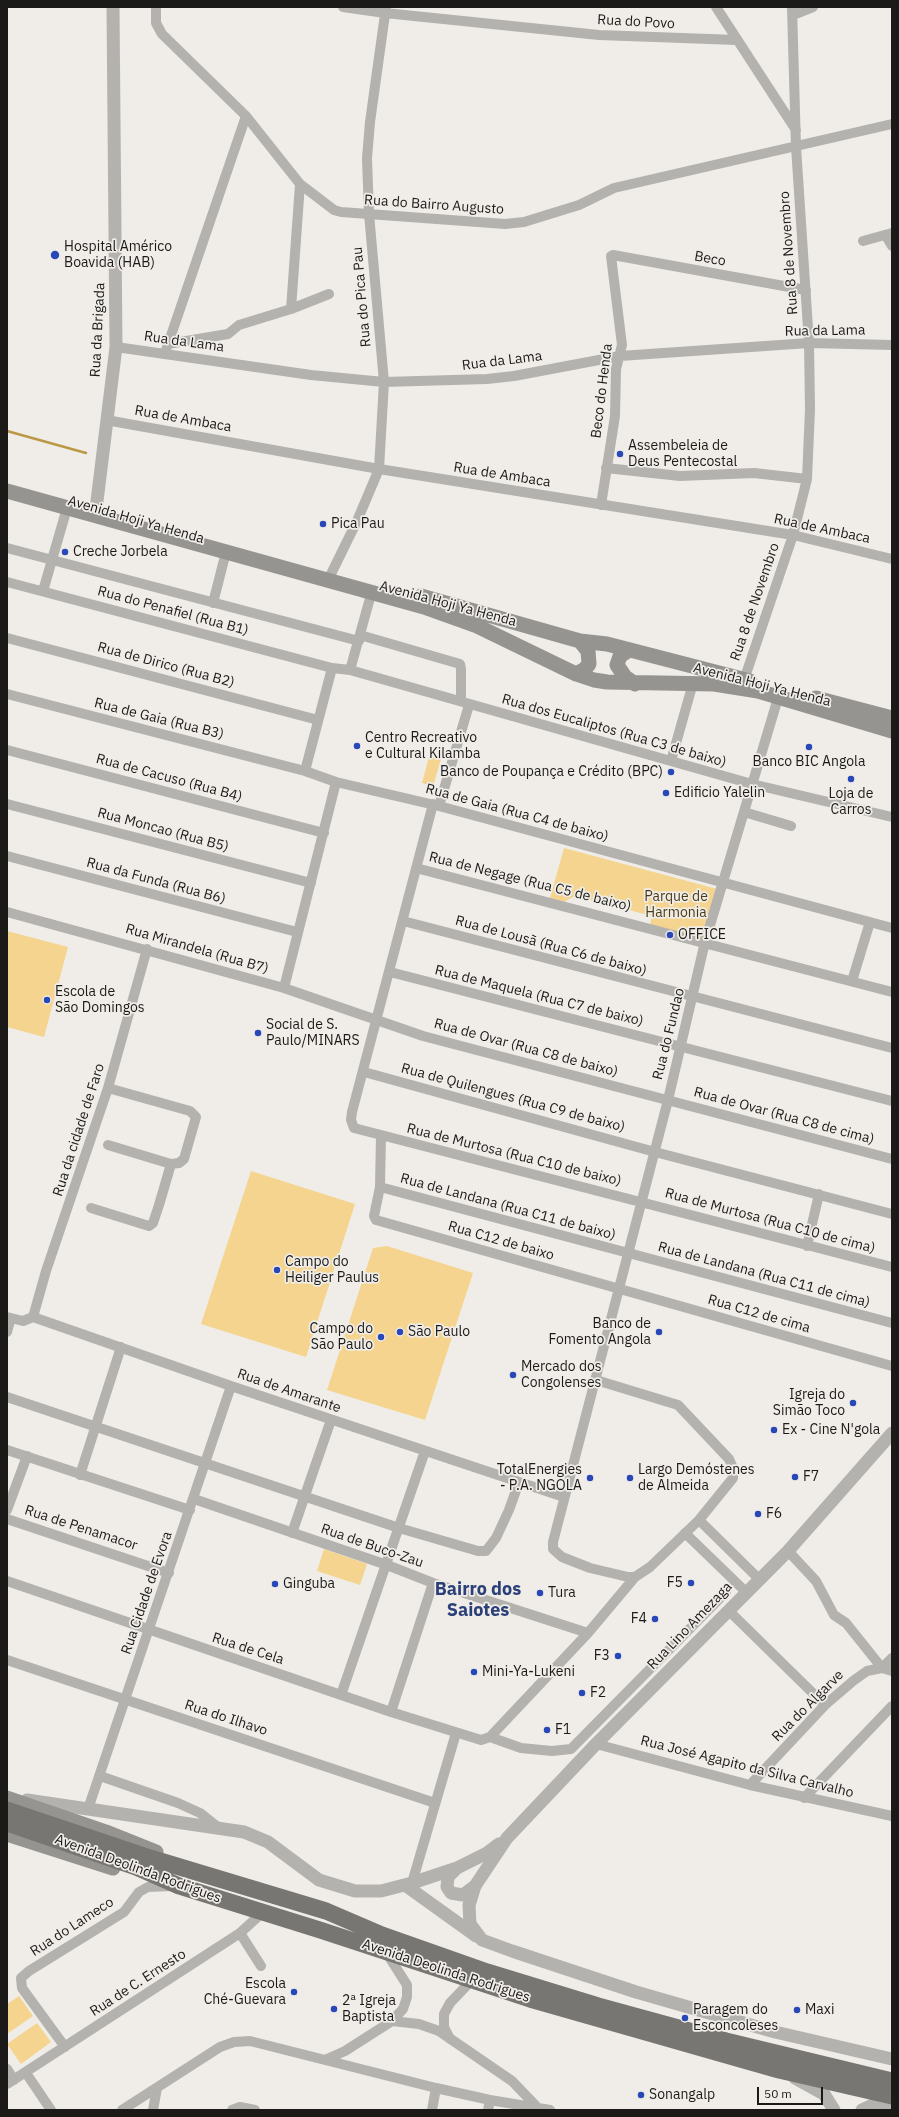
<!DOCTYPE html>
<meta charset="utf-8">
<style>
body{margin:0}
#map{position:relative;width:899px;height:2117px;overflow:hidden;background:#f0ede8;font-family:"IBM Plex Sans",sans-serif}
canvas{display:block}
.frame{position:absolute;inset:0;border:8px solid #1b1a19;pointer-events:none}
.scale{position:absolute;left:757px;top:2087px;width:66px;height:18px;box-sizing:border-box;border:2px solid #1b1a19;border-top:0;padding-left:5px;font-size:12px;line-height:14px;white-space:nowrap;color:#1b1a19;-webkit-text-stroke:3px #f0ede8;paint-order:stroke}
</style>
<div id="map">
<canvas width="899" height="2117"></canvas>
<div class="frame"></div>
<div class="scale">50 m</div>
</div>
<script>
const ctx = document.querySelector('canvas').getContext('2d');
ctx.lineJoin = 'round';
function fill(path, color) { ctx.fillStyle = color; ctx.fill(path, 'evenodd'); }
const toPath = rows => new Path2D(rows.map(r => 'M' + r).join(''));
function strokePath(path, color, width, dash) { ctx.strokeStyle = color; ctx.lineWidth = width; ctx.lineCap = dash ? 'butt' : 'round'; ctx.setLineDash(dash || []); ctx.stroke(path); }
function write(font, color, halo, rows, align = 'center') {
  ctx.font = font + ' "IBM Plex Sans",sans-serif'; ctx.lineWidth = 3.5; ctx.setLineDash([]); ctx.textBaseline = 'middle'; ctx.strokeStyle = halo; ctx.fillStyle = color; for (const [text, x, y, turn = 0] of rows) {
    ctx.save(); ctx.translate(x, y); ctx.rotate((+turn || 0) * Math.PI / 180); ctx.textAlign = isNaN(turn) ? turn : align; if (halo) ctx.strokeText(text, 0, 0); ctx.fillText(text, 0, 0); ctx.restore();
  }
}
const green = toPath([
 [430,753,442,756,433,786,422,783],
 [564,848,717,889,703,939,650,925,652,916,575,896,564,902,550,898],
 [7,931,68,947,44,1037,7,1027],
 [251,1171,355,1204,306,1357,201,1324],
 [387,1246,473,1273,425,1420,327,1390,373,1248],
 [324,1549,367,1564,360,1585,317,1571],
 [19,1996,33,2016,7,2034,7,2004],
 [37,2023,51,2042,21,2064,7,2044]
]);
const stream = toPath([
 [7,431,86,453]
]);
const minor = toPath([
 [156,7,156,23,162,34,246,116,300,184,334,210,341,212,505,224,524,222,579,205,614,188,892,124],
 [343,7,385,13,599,35,737,40],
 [716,7,796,130],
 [793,15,813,7],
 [886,236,892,246],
 [863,241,892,233],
 [291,309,300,184],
 [168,344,228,334,239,325,291,309,329,294],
 [116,347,311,375,384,382,487,379,514,376,620,356,809,343,892,345],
 [165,353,246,116],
 [106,420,379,469,793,535,892,559],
 [606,468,680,476,754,473,807,479],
 [601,505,615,416,616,369,622,345,611,256,613,255,806,290],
 [7,548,359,641],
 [331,574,357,521,379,469,384,382,369,214,367,158,370,122,386,7],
 [7,582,332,668,350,670,752,784,892,817],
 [43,591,67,508],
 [213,603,226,552],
 [360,635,460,664,461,669,461,701],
 [7,638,318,720],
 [350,670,372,591],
 [744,680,793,535,807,479,810,409,809,343,796,147,792,7],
 [7,694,305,771,336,782,439,806,892,928],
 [7,750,324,833],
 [671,761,693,683],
 [305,771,332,668],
 [7,804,311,883],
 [433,804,352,1112,351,1120,354,1128,892,1267],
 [439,806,469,705],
 [744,812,791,826],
 [7,856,297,932],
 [416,868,892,992],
 [7,912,284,988,423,1036,892,1159],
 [403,921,892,1048],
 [390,972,892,1101],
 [852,981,870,922],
 [284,988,336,782],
 [364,1072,655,1152,892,1214],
 [108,1088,190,1111,196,1117,184,1159,179,1163,171,1164,108,1145],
 [381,1135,380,1187,374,1216,376,1220,892,1366],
 [380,1187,892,1323],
 [91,1208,149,1226,153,1223,159,1205,171,1164],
 [807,1246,819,1194],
 [7,1317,23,1321,33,1317],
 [33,1317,231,1386,564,1497],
 [33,1317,46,1271,108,1088,147,949],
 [7,1332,11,1318],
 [596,1380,678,1405,729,1459,733,1468,733,1478,699,1520,650,1567,635,1577,628,1577,590,1568,562,1557,553,1549,553,1542,668,1100,705,942,778,698],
 [7,1397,399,1528,478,1551,486,1551,496,1538,509,1510,519,1482],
 [7,1450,190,1510],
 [80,1475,121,1347],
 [194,1499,387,1565,433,1583,588,1633],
 [7,1510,27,1456],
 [7,1519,169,1573],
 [699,1520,759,1579],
 [292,1533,331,1420],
 [685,1533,746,1592],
 [788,1551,816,1581,834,1615,846,1623,882,1668,892,1671],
 [7,1581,391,1712,481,1740,490,1737,588,1633,635,1577],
 [728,1610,825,1705],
 [7,1660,435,1803],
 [341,1695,425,1451],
 [391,1712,433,1583],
 [490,1737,521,1748,552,1751,571,1749,726,1592],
 [596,1744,750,1785,892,1816],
 [100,1776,178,1803,200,1813,219,1828],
 [750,1785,825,1705,853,1681,867,1671,882,1668,892,1658],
 [804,1798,892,1706],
 [88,1809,231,1386],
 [412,1883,456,1733],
 [240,1933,261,1966],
 [392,2021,419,2024,439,2031,512,2081,537,2107],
 [450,2039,444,2027,444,2014,450,2003,471,1981],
 [65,2047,22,1988,21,1978,29,1971,124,1912,139,1892,148,1887,172,1886],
 [327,2059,345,2051,392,2021,403,2009,407,1997,407,1985,386,1952],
 [7,2069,14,2080],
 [26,2073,51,2110],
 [7,2084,240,1933,263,1912],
 [122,2110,220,2047,234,2042,250,2041,436,2088,490,2100,550,2110],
 [153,2110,157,2088],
 [232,2110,240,2107,255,2110],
 [432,2110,436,2088],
 [488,2110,490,2100]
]);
const tertiary = toPath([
 [96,509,116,347,113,7],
 [892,1433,788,1551,596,1744,507,1838,475,1886,469,1905,470,1924,482,1940,512,1951,636,1992,775,2032,892,2059],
 [27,1800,244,1832,268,1842,319,1880,355,1891,381,1891,412,1883,457,1868,487,1853,499,1844],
 [457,1868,448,1877,447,1887,451,1893,463,1895,475,1886],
 [405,1885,476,1936],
 [795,2078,824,2094,834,2110],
 [862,2110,873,2105,892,2105]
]);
const secondary = toPath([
 [7,491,424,607,477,626,576,674,594,680,607,682,714,684,758,691,892,731],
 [421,596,580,641,607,644,750,681],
 [629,650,620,656,617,665,625,677,635,684],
 [576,674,585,669,589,664,588,651,580,641],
 [816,698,892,718],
 [7,1798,106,1832,156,1852],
 [7,1834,113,1868]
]);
const trunk = toPath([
 [7,1810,150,1858,326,1911,382,1935,487,1972,598,2006,726,2041,892,2081],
 [7,1823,136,1867,179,1886,320,1930,530,1999,779,2070,892,2096]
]);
const markers = [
 [55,255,5,"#2848b8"],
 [620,454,4,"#2848b8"],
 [323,524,4,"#2848b8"],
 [65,552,4,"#2848b8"],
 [357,746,4,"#2848b8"],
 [809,747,4,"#2848b8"],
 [671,772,4,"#2848b8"],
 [851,779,4,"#2848b8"],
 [666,793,4,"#2848b8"],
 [670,935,4,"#2848b8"],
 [47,1000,4,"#2848b8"],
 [258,1033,4,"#2848b8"],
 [277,1270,4,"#2848b8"],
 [400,1332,4,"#2848b8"],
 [659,1332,4,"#2848b8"],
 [381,1337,4,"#2848b8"],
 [513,1375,4,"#2848b8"],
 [853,1403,4,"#2848b8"],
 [774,1430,4,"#2848b8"],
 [795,1477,4,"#2848b8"],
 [590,1478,4,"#2848b8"],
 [630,1478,4,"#2848b8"],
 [758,1514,4,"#2848b8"],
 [691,1583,4,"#2848b8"],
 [275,1584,4,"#2848b8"],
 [540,1593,4,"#2848b8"],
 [655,1619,4,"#2848b8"],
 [618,1656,4,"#2848b8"],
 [474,1672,4,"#2848b8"],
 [582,1693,4,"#2848b8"],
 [547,1730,4,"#2848b8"],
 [294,1992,4,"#2848b8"],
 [334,2009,4,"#2848b8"],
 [797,2010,4,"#2848b8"],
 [685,2018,4,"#2848b8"],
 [641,2095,4,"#2848b8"]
];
const streetNames = [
 ["Rua do Povo",636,22,3],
 ["Rua do Bairro Augusto",434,205,4],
 ["Rua 8 de Novembro",789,253,-94],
 ["Beco",710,259,10],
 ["Rua do Pica Pau",362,297,-95],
 ["Rua da Brigada",98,330,-87],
 ["Rua da Lama",825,331,-1],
 ["Rua da Lama",184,342,8],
 ["Rua da Lama",502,361,-7],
 ["Beco do Henda",602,391,-83],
 ["Rua de Ambaca",183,419,10],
 ["Rua de Ambaca",502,475,9],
 ["Avenida Hoji Ya Henda",136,520,16],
 ["Rua de Ambaca",822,529,12],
 ["Rua 8 de Novembro",755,602,-71],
 ["Avenida Hoji Ya Henda",448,604,15],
 ["Rua do Penafiel (Rua B1)",173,611,15],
 ["Rua de Dirico (Rua B2)",166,665,15],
 ["Avenida Hoji Ya Henda",762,685,14],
 ["Rua de Gaia (Rua B3)",159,719,14],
 ["Rua dos Eucaliptos (Rua C3 de baixo)",614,731,16],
 ["Rua de Cacuso (Rua B4)",169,778,15],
 ["Rua de Gaia (Rua C4 de baixo)",517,813,15],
 ["Rua Moncao (Rua B5)",163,830,15],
 ["Rua da Funda (Rua B6)",156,881,15],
 ["Rua de Negage (Rua C5 de baixo)",530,882,14],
 ["Rua de Lousã (Rua C6 de baixo)",551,946,15],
 ["Rua Mirandela (Rua B7)",197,949,16],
 ["Rua de Maquela (Rua C7 de baixo)",539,996,14],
 ["Rua do Fundao",669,1034,-76],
 ["Rua de Ovar (Rua C8 de baixo)",526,1048,15],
 ["Rua de Quilengues (Rua C9 de baixo)",513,1098,15],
 ["Rua de Ovar (Rua C8 de cima)",784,1116,15],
 ["Rua da cidade de Faro",79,1130,-72],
 ["Rua de Murtosa (Rua C10 de baixo)",514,1155,14],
 ["Rua de Landana (Rua C11 de baixo)",508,1207,15],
 ["Rua de Murtosa (Rua C10 de cima)",770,1221,15],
 ["Rua C12 de baixo",501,1241,16],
 ["Rua de Landana (Rua C11 de cima)",764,1275,15],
 ["Rua C12 de cima",759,1314,16],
 ["Rua de Amarante",289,1391,19],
 ["Rua de Penamacor",81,1528,18],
 ["Rua de Buco-Zau",372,1546,19],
 ["Rua Cidade de Evora",147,1593,-71],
 ["Rua Lino Amezaga",690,1626,-46],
 ["Rua de Cela",248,1649,18],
 ["Rua do Algarve",808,1706,-45],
 ["Rua do Ilhavo",226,1718,18],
 ["Rua José Agapito da Silva Carvalho",747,1767,14],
 ["Avenida Deolinda Rodrigues",138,1869,20],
 ["Rua do Lameco",72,1927,-33],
 ["Avenida Deolinda Rodrigues",446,1971,18],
 ["Rua de C. Ernesto",138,1983,-33]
];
const poiNames = [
 ["Hospital Américo",64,247],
 ["Boavida (HAB)",64,263],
 ["Assembeleia de",628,446],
 ["Deus Pentecostal",628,462],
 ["Pica Pau",331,524],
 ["Creche Jorbela",73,552],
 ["Centro Recreativo",365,738],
 ["e Cultural Kilamba",365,754],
 ["Banco BIC Angola",809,762,"center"],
 ["Banco de Poupança e Crédito (BPC)",663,772,"right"],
 ["Edificio Yalelin",674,793],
 ["Loja de",851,794,"center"],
 ["Carros",851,810,"center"],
 ["OFFICE",678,935],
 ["Escola de",55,992],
 ["São Domingos",55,1008],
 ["Social de S.",266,1025],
 ["Paulo/MINARS",266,1041],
 ["Campo do",285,1262],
 ["Heiliger Paulus",285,1278],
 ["Banco de",651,1324,"right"],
 ["Fomento Angola",651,1340,"right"],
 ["Campo do",373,1329,"right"],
 ["São Paulo",373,1345,"right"],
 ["São Paulo",408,1332],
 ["Mercado dos",521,1367],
 ["Congolenses",521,1383],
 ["Igreja do",845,1395,"right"],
 ["Simão Toco",845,1411,"right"],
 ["Ex - Cine N'gola",782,1430],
 ["TotalEnergies",582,1470,"right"],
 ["- P.A. NGOLA",582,1486,"right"],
 ["Largo Demóstenes",638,1470],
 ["de Almeida",638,1486],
 ["F7",803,1477],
 ["F6",766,1514],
 ["F5",683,1583,"right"],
 ["Ginguba",283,1584],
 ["Tura",548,1593],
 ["F4",647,1619,"right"],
 ["F3",610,1656,"right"],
 ["Mini-Ya-Lukeni",482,1672],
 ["F2",590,1693],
 ["F1",555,1730],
 ["Escola",286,1984,"right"],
 ["Ché-Guevara",286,2000,"right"],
 ["2ª Igreja",342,2001],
 ["Baptista",342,2017],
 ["Paragem do",693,2010],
 ["Esconcoleses",693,2026],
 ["Maxi",805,2010],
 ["Sonangalp",649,2095]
];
const parkNames = [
 ["Parque de",676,897],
 ["Harmonia",676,913]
];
const districtNames = [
 ["Bairro dos",478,1590],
 ["Saiotes",478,1611]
];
fill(green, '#f4d48e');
strokePath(stream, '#ba9846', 2.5);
strokePath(minor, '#b3b2af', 10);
strokePath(tertiary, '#b3b2af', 13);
strokePath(secondary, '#969491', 15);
strokePath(trunk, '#787672', 17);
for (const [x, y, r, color] of markers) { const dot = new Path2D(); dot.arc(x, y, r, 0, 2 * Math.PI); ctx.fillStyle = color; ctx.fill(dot); strokePath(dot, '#f0ede8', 1.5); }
write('14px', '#1b1a19', '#f0ede8', streetNames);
write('14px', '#1b1a19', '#f0ede8', poiNames, 'left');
write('14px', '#4a3b17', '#f0ede8', parkNames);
write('bold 18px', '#2b4079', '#f0ede8', districtNames);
</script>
